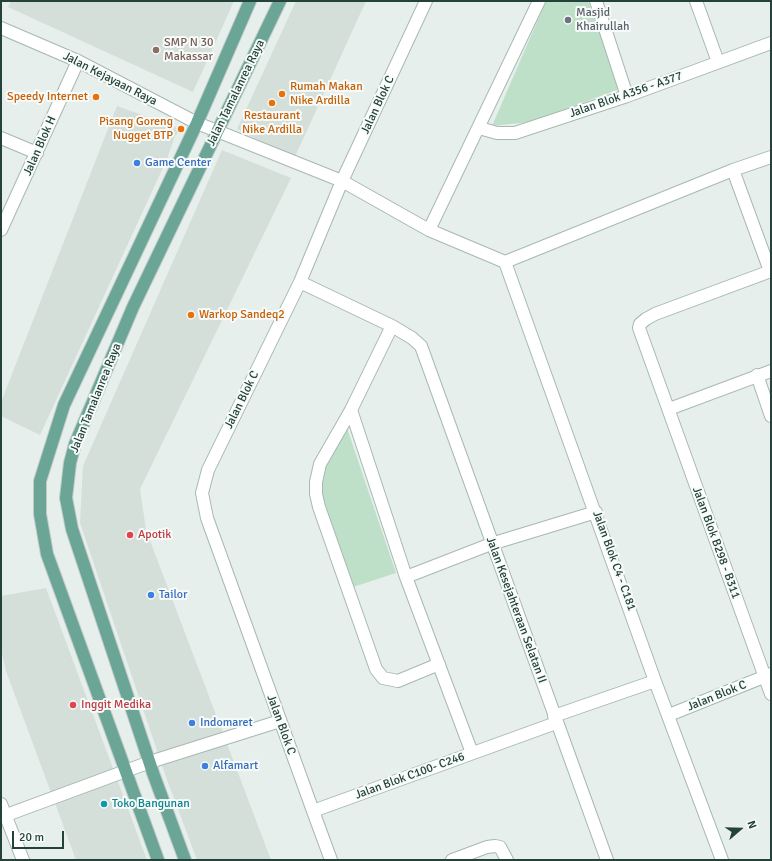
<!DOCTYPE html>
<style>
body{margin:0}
#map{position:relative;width:772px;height:861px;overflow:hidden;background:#e6efeb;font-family:Signika,sans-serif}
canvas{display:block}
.frame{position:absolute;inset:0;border:2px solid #24423a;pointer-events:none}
.north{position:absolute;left:720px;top:809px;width:40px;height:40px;-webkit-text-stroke:3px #f7fbf9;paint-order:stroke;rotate:70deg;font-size:11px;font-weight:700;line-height:16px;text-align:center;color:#24423a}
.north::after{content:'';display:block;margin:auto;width:14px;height:18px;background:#24423a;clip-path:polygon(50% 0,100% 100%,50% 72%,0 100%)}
.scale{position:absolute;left:12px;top:831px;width:52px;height:18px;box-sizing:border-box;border:2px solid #24423a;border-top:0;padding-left:5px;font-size:12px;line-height:14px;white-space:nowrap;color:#24423a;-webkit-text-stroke:3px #f7fbf9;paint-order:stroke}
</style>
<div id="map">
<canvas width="772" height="861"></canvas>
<div class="frame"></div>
<div class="north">N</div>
<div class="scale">20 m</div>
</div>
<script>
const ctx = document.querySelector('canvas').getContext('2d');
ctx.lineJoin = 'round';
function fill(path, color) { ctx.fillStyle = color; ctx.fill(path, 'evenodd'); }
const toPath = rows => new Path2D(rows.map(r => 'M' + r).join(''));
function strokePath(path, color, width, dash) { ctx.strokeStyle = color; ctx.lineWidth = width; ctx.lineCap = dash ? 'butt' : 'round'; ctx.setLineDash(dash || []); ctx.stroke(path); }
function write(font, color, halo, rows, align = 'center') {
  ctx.font = font + ' Signika,sans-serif'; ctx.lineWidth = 4; ctx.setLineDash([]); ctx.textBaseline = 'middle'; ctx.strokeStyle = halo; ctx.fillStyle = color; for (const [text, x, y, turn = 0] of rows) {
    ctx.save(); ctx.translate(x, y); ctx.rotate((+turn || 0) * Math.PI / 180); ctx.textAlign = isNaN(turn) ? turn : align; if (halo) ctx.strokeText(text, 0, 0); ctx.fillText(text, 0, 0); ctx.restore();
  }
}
const built = toPath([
 [11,1,234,1,193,92,8,7],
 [296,1,366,1,294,159,237,129],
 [117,106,181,129,175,136,167,159,40,435,1,416,1,402],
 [222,150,291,178,140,489,146,530,271,860,197,860,166,777,80,523,83,466],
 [46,588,147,860,76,860,6,671,1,649,1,596]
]);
const green = toPath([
 [546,1,588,1,620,89,530,122,492,126],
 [346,425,396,573,350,588,319,490,323,466]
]);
const minor = toPath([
 [596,1,627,96],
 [696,1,718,62],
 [1,28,78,61,197,123,342,181,429,230,505,262],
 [479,128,497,133,515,133,627,96,771,43],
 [1,138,37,153],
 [733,170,770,271],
 [1,230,78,61],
 [429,230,539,1],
 [505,262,655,681,722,860],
 [505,262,733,170,771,157],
 [771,271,655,314,646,319,640,324,639,328,771,694],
 [300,282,392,326,412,338,421,346,607,860],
 [392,326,351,410,320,464,316,482,316,494,319,507,376,669,383,678,398,681,439,664],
 [757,375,771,416],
 [669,409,771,371],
 [351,410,406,577,472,753],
 [406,577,491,544,596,512],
 [669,715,771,674],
 [554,716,655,681],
 [1,804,23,860],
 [313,811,207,518,202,493,208,470,300,282,342,181,426,1],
 [1,817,150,762,280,721],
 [331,860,313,811,556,723],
 [452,860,487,847,495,846,500,847,507,860]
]);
const primary = toPath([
 [158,860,47,554,40,514,40,481,64,405,197,123,250,1],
 [185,860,153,773,72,529,66,498,70,463,75,444,133,307,280,1]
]);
const markers = [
 [568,20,4,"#6b7280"],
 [156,50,4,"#8d6e63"],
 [282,94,4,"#e8710a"],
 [96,97,4,"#e8710a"],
 [272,103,4,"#e8710a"],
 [181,129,4,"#e8710a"],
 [137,163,4,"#3f7fe0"],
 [191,315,4,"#e8710a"],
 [130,535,4,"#e0444e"],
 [151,595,4,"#3f7fe0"],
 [73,705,4,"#e0444e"],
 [192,723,4,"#3f7fe0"],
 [205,766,4,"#3f7fe0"],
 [104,804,4,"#0f9aa8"]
];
const worshipNames = [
 ["Masjid",576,13],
 ["Khairullah",576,27]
];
const educationNames = [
 ["SMP N 30",164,43],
 ["Makassar",164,57]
];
const streetNames = [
 ["Jalan Kejayaan Raya",110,79,27],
 ["Jalan Tamalanrea Raya",236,93,-64],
 ["Jalan Blok A356 - A377",626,95,-19],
 ["Jalan Blok C",378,105,-65],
 ["Jalan Blok H",40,146,-66],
 ["Jalan Tamalanrea Raya",96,398,-68],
 ["Jalan Blok C",242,400,-64],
 ["Jalan Blok B298 - B311",716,543,70],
 ["Jalan Blok C4 - C181",614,561,70],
 ["Jalan Kesejahteraan Selatan II",516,610,70],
 ["Jalan Blok C",717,696,-22],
 ["Jalan Blok C",281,725,70],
 ["Jalan Blok C100- C246",410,776,-20]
];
const foodNames = [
 ["Rumah Makan",290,87],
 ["Nike Ardilla",290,101],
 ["Speedy Internet",88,97,"right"],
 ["Restaurant",272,116,"center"],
 ["Nike Ardilla",272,130,"center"],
 ["Pisang Goreng",173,122,"right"],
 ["Nugget BTP",173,136,"right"],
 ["Warkop Sandeq2",199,315]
];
const shopNames = [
 ["Game Center",145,163],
 ["Tailor",159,595],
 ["Indomaret",200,723],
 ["Alfamart",213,766]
];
const healthNames = [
 ["Apotik",138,535],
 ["Inggit Medika",81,705]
];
const cultureNames = [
 ["Toko Bangunan",112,804]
];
fill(built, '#d4dfda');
fill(green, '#bfe0c8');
strokePath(minor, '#a8b8b2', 14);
strokePath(primary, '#c2cac8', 14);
strokePath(minor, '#fff', 12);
strokePath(primary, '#6aa596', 12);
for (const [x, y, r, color] of markers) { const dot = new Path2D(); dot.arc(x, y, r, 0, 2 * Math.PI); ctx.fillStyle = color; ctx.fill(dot); strokePath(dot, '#f7fbf9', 1.5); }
write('12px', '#5b616d', '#f7fbf9', worshipNames, 'left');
write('12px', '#785e54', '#f7fbf9', educationNames, 'left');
write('12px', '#24423a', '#f7fbf9', streetNames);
write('12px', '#c56008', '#f7fbf9', foodNames, 'left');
write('12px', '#366cbe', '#f7fbf9', shopNames, 'left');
write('12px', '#be3a42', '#f7fbf9', healthNames, 'left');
write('12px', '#0d838f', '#f7fbf9', cultureNames, 'left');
</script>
